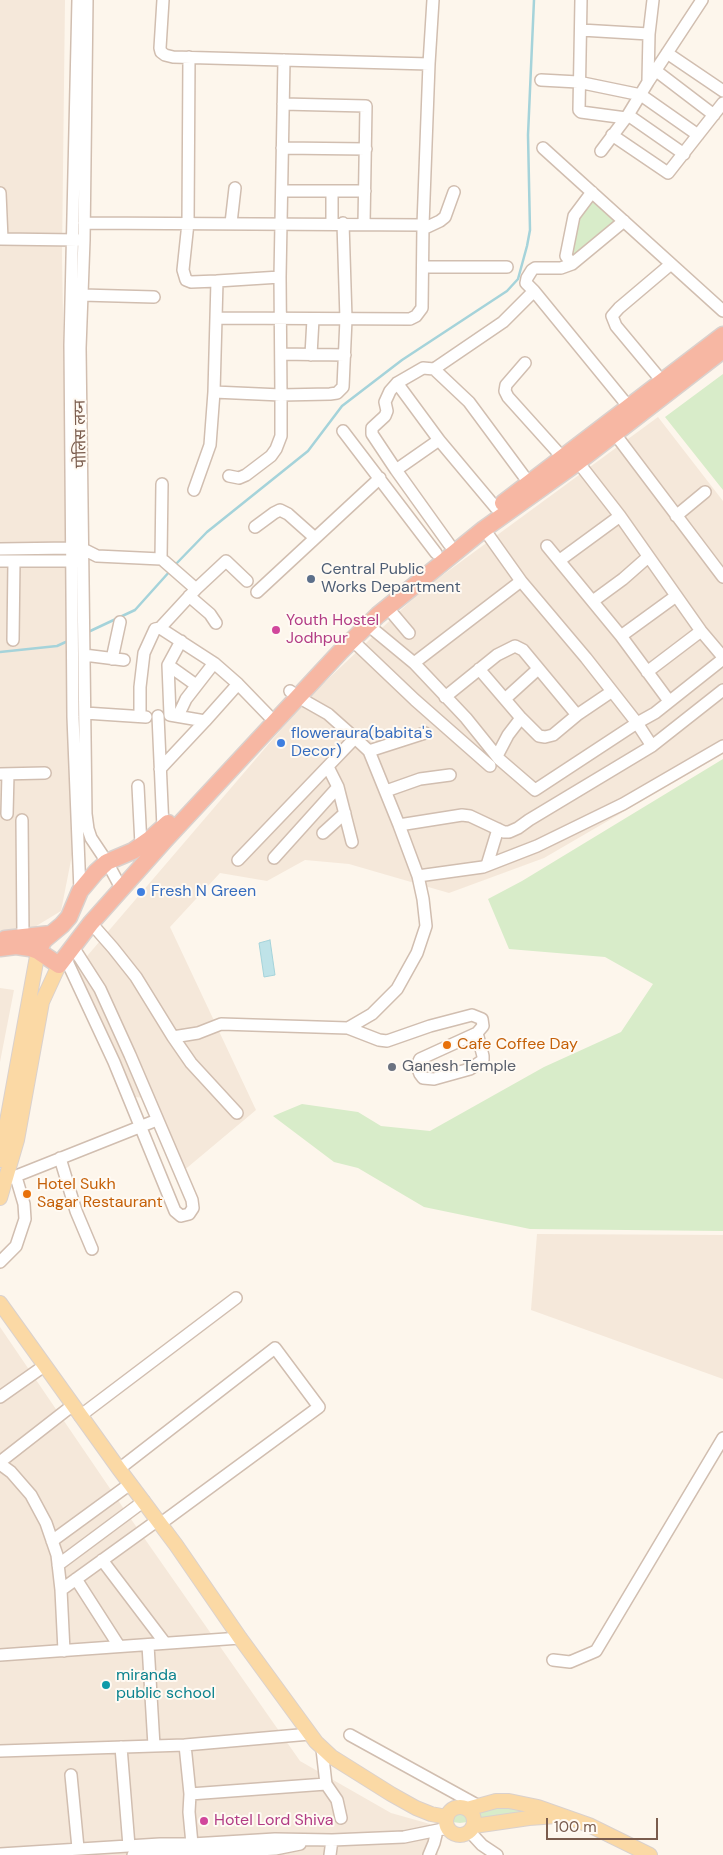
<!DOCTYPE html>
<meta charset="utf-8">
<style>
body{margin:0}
#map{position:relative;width:723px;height:1855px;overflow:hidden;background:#fdf6ec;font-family:"DM Sans",sans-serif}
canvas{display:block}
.scale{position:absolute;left:546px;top:1818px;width:112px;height:22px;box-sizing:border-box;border:2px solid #7a5c4d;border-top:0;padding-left:6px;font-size:15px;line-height:18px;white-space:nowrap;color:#7a5c4d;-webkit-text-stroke:4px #fffaf3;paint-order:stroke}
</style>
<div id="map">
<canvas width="723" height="1855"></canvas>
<div class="scale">100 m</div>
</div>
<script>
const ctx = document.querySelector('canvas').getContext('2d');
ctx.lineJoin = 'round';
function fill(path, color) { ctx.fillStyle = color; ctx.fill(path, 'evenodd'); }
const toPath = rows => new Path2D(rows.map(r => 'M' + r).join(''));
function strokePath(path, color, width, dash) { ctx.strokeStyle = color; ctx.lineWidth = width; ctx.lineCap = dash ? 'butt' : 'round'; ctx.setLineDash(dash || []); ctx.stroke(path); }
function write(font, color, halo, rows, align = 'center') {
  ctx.font = font + ' "DM Sans","Noto Sans Devanagari",sans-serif'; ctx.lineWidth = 4; ctx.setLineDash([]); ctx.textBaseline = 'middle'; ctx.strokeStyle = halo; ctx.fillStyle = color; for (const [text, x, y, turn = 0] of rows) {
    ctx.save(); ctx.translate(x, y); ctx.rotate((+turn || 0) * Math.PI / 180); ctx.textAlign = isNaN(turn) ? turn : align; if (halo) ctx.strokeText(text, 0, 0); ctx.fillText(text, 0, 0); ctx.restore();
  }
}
const residential = toPath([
 [0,0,65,0,62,255,72,855,61,911,0,948],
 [658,417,723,501,723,754,544,858,449,893,349,864,305,860,267,881,220,873,170,927,256,1110,182,1172,151,1098,130,1097,76,969,308,698,421,591],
 [0,988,14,990,0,1062],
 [537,1234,723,1235,723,1379,531,1310],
 [0,1327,126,1512,300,1761,391,1813,430,1824,438,1855,0,1855]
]);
const green = toPath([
 [592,198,618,220,574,258,571,257,576,221],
 [723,374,723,490,665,417],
 [723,759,723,1231,530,1229,424,1207,358,1168,334,1162,273,1116,302,1104,358,1112,381,1126,430,1131,544,1067,621,1032,653,984,605,957,509,949,488,899,522,881],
 [513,1803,532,1813,460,1823,452,1822,446,1818,455,1812]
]);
const water = toPath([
 [270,940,275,975,264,977,259,943,270,940]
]);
const stream = toPath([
 [174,566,207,532,308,451,342,406,402,360,507,291,518,279,527,246,530,230,528,135,534,0],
 [86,633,135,610,170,571],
 [0,652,57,646,70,640]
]);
const minor = toPath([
 [78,0,70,345,73,717,80,891],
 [87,0,84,240,80,348,86,814,88,829,91,838,107,862,121,888],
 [581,0,579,110,581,112,626,118],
 [581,30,649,34],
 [667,53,723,91],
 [189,57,188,223,183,270,186,280,191,282,217,281,214,392,281,395,280,277,284,60],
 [429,64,433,0],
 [655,70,714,115],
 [541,80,578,82,641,95,698,135],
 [648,80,649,34,653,0],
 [283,104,366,106,364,224],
 [628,115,684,154],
 [612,135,668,173,723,103],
 [282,148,366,149],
 [543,148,723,311],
 [601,151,628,115,648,82,702,0],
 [282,191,365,191],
 [0,193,2,239],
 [84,223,423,225,429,64,173,57,165,55,161,52,160,48,163,0],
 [231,223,235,188],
 [332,224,332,191],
 [423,229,440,221,445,217,454,192],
 [0,239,78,240],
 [572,264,566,256,574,216,592,192],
 [423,267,507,267],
 [217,281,280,277],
 [534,291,526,283,527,278,532,270,535,268,561,268,572,264,624,221],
 [82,295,154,297],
 [216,318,410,319,416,316,422,308,423,225],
 [281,354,345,355],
 [311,355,313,319],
 [525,363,506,385,505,391,508,397,562,457],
 [434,369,503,322,534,291,628,406],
 [661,380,616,326,612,316,619,308,671,264],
 [397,383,423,368,434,369,469,402,529,483],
 [343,431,436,553],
 [615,434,723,577],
 [439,440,496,508],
 [578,462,620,516,701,631,723,657],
 [396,470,439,440,397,383,390,391,385,402,387,411,385,416,372,428,372,434,396,470,449,544],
 [229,476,239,478,246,475,271,456,276,449,281,436,281,395,330,394,337,393,343,387,346,319,343,223],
 [194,490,210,445,214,392],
 [676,516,705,492],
 [255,527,274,513,280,510,288,514,315,538],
 [547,546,621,636,669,701],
 [0,549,72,548,83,549,97,556,161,559,164,561,196,589,160,628,214,663,238,684,268,715],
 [161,559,162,484],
 [560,560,620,516],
 [0,561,79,561],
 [521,581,586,658,637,723,652,746],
 [196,589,226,561,247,581],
 [257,592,380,478],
 [189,596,210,614,216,623],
 [593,601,623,579,648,557],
 [387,607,409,633],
 [368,625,414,663,466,718,499,759,535,790,637,723,655,713,723,659],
 [621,636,676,596],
 [13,640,14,561],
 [352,640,415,700,490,766],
 [181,641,168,665,170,715,205,721,238,684],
 [84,655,124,660],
 [112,659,120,622],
 [414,663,521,581,484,529],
 [168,665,196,685],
 [479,669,521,718,539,736,545,737,553,735,577,715],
 [647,672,701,631],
 [290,691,298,697,328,714,355,738],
 [445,697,497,655,515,646,523,650,577,715,611,692],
 [505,699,538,669],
 [85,713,146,717],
 [140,716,140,687,144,653,155,629,160,628],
 [158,716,163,828],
 [178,716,186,699,214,663],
 [369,751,425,733],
 [497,756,508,735,521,718],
 [328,767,338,787,352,842],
 [160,769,205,721],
 [0,774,45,773],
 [138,786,141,845],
 [386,791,420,779,450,775],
 [7,814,8,774],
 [22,820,23,936],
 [399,825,462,815,470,816,504,832,509,832,518,828,529,820,652,746,723,690],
 [323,833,345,813],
 [274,858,338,787],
 [238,860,355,738,369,751,399,825,418,876,423,899,426,926,417,953,397,989,372,1014,348,1028,379,1040,387,1041,430,1026,472,1015,482,1019,483,1026,477,1033,420,1059,417,1066,420,1074,423,1078,434,1079,470,1069,483,1060,483,1056,477,1033],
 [487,865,498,829],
 [418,876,483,867,537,846,623,804,723,746],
 [91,923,113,948,136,977,173,1037,191,1063,237,1113],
 [65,957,114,1062,175,1211,181,1216,189,1214,193,1208,192,1200,130,1055,100,989,73,947],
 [173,1037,198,1033,221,1024,348,1028],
 [60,1158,76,1211,92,1249],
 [6,1180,157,1120],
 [0,1262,16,1246,25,1219,24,1204,16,1177],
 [0,1397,44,1366],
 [80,1416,236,1298],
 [0,1462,73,1405],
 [0,1464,11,1472,31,1495,46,1523,57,1555,61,1590,64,1651],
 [119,1469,275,1348,319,1407,160,1524],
 [52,1541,130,1484],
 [102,1560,165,1643],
 [58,1565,144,1501],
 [76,1579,119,1646],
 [61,1590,158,1520],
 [148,1645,154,1746],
 [0,1655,240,1638],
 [553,1660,570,1662,596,1651,723,1438],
 [350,1735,477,1805],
 [185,1745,190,1794,189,1812,192,1844],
 [121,1747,129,1846],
 [322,1749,326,1784,337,1800,341,1818],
 [0,1751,185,1745,310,1734],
 [71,1775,78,1848],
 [190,1794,326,1784],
 [470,1832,482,1845,497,1855],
 [0,1854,160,1844,192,1844,275,1839,332,1840,404,1837,448,1828],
 [133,1855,194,1854,275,1849,300,1844],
 [330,1855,332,1840],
 [429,1855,434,1843,437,1831]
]);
const major = toPath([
 [0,1160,38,951],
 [0,1198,17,1140,42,1002,59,965],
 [0,1303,119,1469,176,1545,240,1638,316,1742,332,1757,391,1794,416,1808,431,1814,447,1817],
 '446 1821a14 14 0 1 1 28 0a14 14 0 1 1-28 0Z',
 [467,1809,496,1801,509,1801,538,1807,589,1825,650,1855],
 [474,1826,529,1818,557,1816]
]);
const highway = toPath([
 [503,503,723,335],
 [5,939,51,934],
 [0,948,16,946,30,948,38,951,59,965,91,923,165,840,340,652,378,615,484,529,578,462,723,350],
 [38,951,44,940,62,925,69,917,80,891,96,872,107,862,133,851,150,839,168,823]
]);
const markers = [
 [311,579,5,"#5c6f8a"],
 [276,630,5,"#d1479c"],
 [281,743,5,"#3f7fe0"],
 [141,892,5,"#3f7fe0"],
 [447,1045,5,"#e8710a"],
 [392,1067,5,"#6b7280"],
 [27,1194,5,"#e8710a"],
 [106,1685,5,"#0f9aa8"],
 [204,1821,5,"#d1479c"]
];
const streetNames = [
 ["पोलिस लय्न",81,434,-91]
];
const serviceNames = [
 ["Central Public",321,570],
 ["Works Department",321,588]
];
const hotelNames = [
 ["Youth Hostel",286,621],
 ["Jodhpur",286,639],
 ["Hotel Lord Shiva",214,1821]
];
const shopNames = [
 ["floweraura(babita's",291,734],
 ["Decor)",291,752],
 ["Fresh N Green",151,892]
];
const foodNames = [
 ["Cafe Coffee Day",457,1045],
 ["Hotel Sukh",37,1185],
 ["Sagar Restaurant",37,1203]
];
const worshipNames = [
 ["Ganesh Temple",402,1067]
];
const cultureNames = [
 ["miranda",116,1676],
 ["public school",116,1694]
];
fill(residential, '#f5e8da');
fill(green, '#d8ecc9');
fill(water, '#bfe3e8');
strokePath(water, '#a5d3da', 1);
strokePath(stream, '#a5d3da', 2.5);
strokePath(minor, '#d1beb0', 14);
strokePath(major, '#dad1cd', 16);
strokePath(highway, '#dad1cd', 19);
strokePath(minor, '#fff', 11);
strokePath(major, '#fbd9a5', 14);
strokePath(highway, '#f7b7a3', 16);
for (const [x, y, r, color] of markers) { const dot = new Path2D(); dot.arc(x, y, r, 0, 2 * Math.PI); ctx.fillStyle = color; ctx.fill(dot); strokePath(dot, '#fffaf3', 2); }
write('16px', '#7a5c4d', '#fffaf3', streetNames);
write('16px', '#4e5e75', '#fffaf3', serviceNames, 'left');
write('16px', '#b23c85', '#fffaf3', hotelNames, 'left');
write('16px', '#366cbe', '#fffaf3', shopNames, 'left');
write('16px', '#c56008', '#fffaf3', foodNames, 'left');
write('16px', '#5b616d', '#fffaf3', worshipNames, 'left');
write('16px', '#0d838f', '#fffaf3', cultureNames, 'left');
</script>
